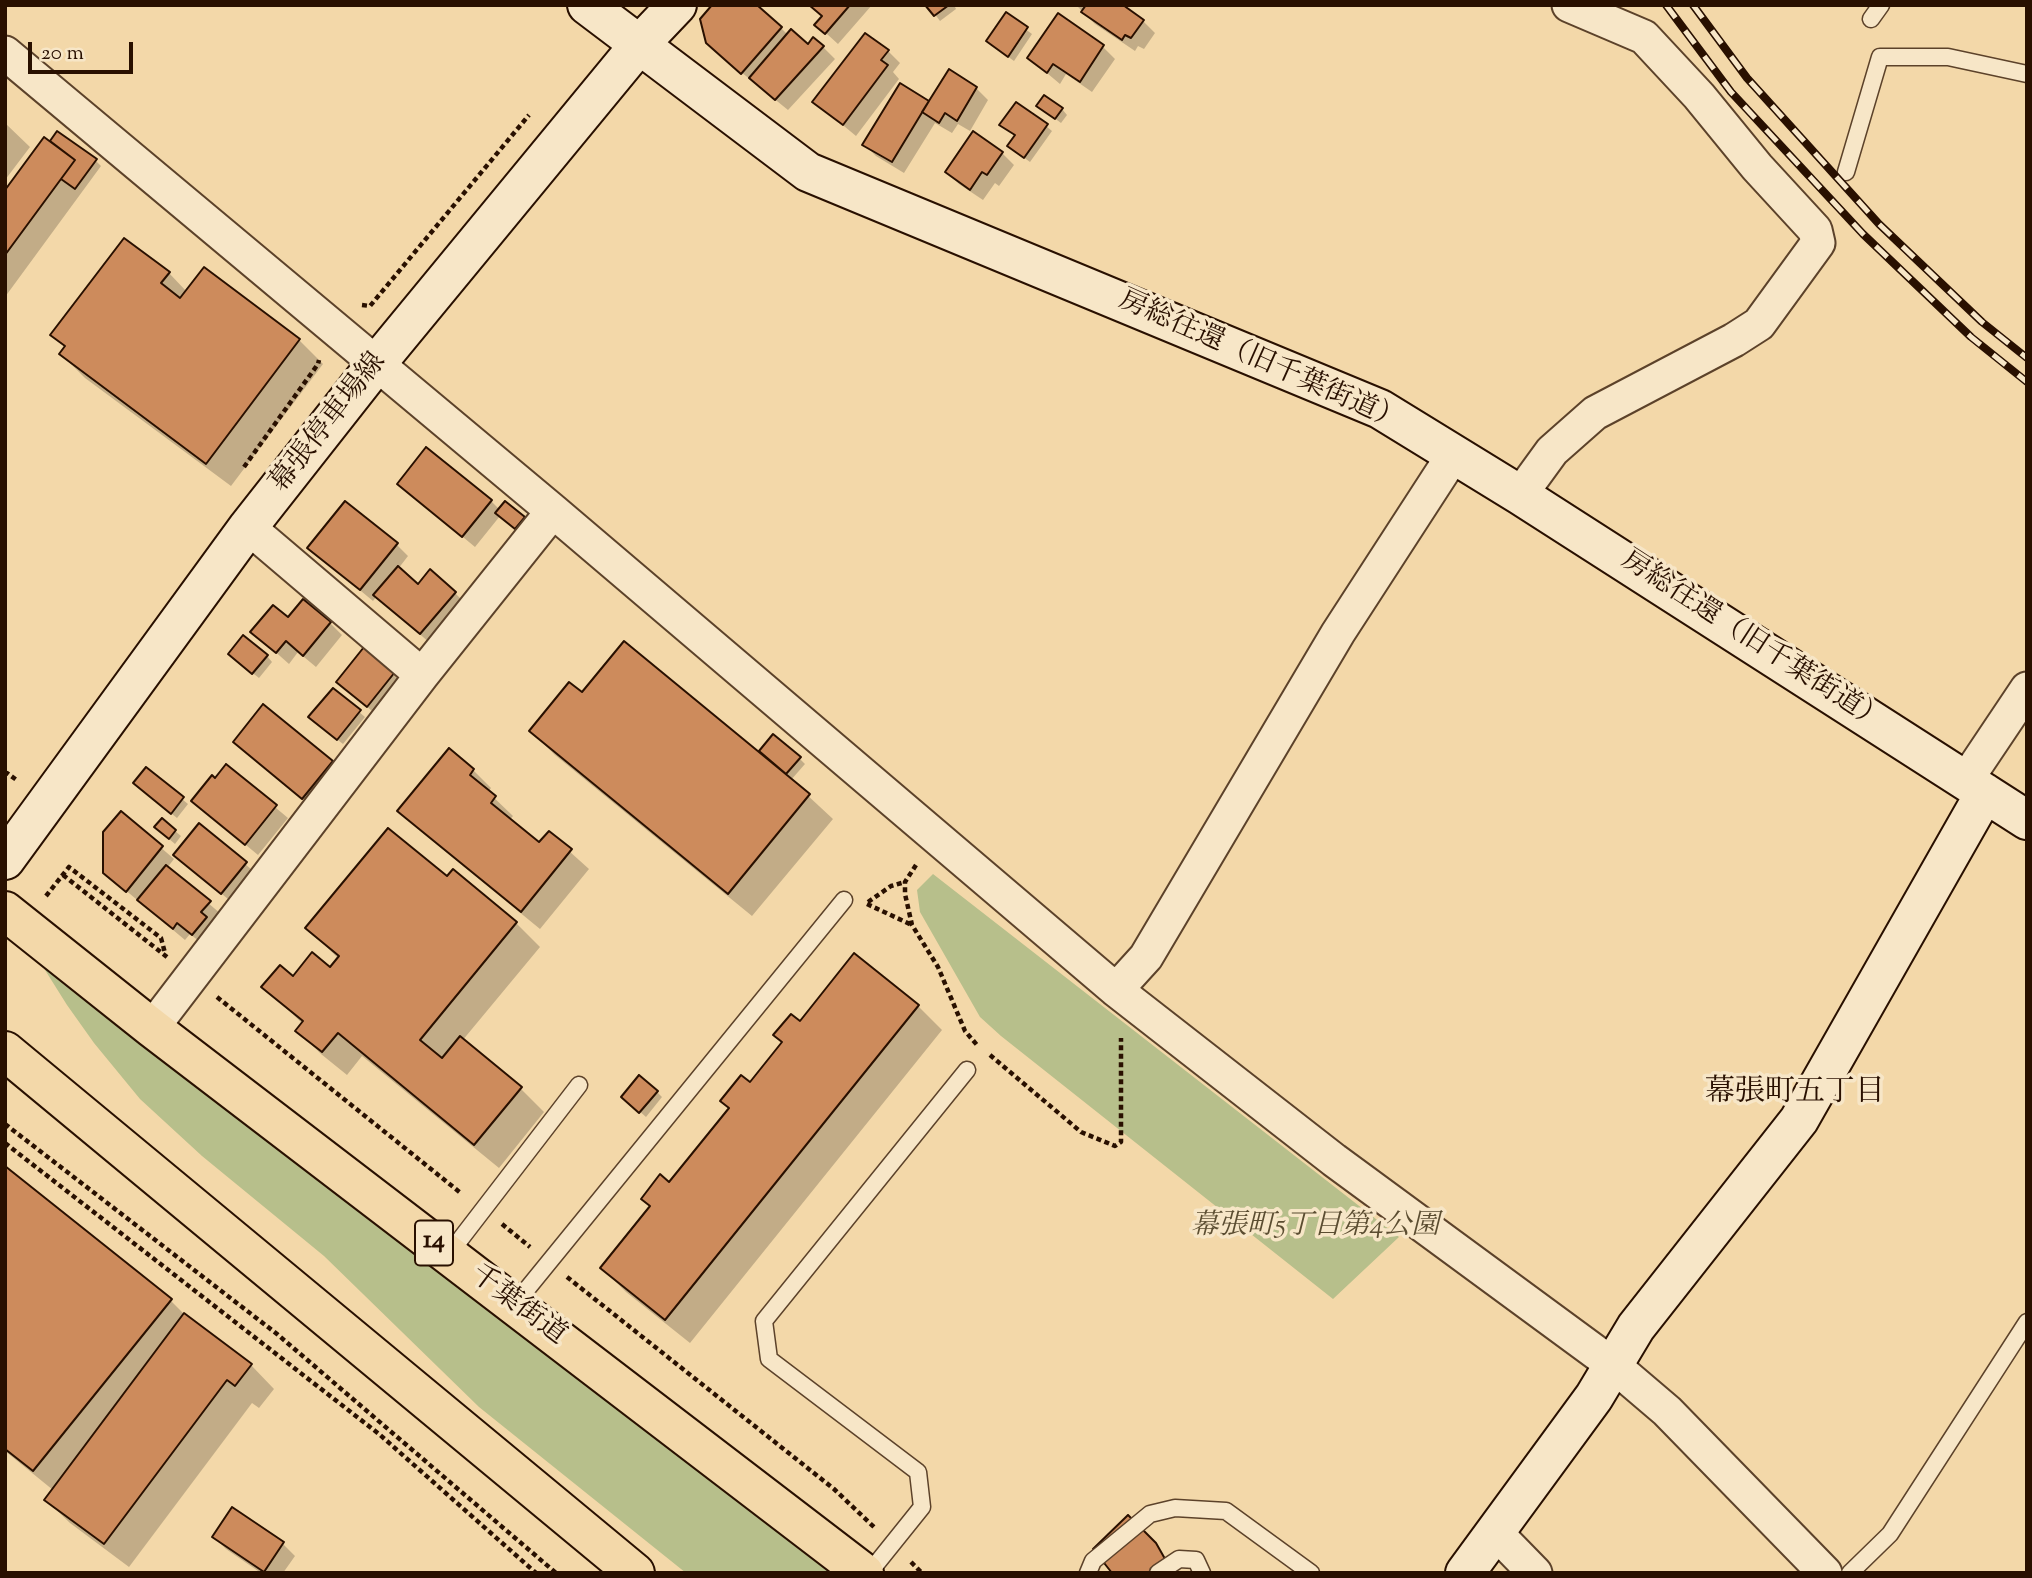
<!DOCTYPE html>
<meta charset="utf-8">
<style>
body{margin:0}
#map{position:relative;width:2032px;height:1578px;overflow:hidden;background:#f3d8a9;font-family:"Sorts Mill Goudy",serif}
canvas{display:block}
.frame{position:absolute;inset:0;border:7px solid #291000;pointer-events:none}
.scale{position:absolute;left:28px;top:42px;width:105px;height:32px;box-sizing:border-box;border:4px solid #291000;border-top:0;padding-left:9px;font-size:21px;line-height:24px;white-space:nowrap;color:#291000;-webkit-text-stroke:5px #f7e6c7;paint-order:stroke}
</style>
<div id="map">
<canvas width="2032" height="1578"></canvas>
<div class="frame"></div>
<div class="scale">20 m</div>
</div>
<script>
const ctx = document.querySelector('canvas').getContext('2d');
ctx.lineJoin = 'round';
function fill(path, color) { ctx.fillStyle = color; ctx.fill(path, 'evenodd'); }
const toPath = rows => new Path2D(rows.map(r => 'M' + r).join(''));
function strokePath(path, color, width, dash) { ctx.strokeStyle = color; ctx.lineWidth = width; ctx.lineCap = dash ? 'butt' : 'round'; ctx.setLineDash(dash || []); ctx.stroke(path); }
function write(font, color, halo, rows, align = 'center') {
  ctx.font = font + ' "Sorts Mill Goudy","Noto Serif JP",serif'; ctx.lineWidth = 7; ctx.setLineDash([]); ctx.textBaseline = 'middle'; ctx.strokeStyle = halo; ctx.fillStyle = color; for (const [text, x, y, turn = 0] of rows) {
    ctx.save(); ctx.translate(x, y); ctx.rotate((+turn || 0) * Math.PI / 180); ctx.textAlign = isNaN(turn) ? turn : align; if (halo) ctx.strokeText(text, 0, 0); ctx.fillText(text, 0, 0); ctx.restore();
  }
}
const green = toPath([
 [933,874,1399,1237,1333,1299,1001,1036,980,1017,920,912,917,890],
 [28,935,810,1553,831,1573,686,1573,479,1407,324,1256,202,1156,140,1099,94,1043,67,1005,45,970]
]);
const shadow = toPath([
 [811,5,872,5,838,44,817,25,824,17],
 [928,5,954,5,956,9,940,21],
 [1076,5,1120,5,1143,21,1155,33,1144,49,1138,46,1135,51,1095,24],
 [1006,15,1032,34,1014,61,993,46],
 [1058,16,1103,47,1115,59,1092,92,1066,74,1060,84,1029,58],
 [781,28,788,35,808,46,823,47,835,59,788,110,720,55],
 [888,51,900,63,893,72,899,79,856,136,815,102],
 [949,72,976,88,988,100,970,131,958,124,952,133,935,123,904,173,876,156,864,144,930,103],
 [1038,106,1062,109,1067,115,1061,123],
 [5,123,30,147,5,180],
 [1002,125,1046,126,1052,131,1030,162,1015,151,1016,137],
 [52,141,96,161,101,166,5,297,5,193,56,148,57,147],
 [1002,153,1014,165,999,186,995,183,983,200,959,184,947,172],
 [169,273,187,292,299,340,323,364,231,486,85,378,61,354,66,348,53,335],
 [399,484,491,501,500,510,506,504,530,524,522,533,500,516,475,547],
 [396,544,408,556,398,569,418,586,455,593,467,605,432,645,377,596,373,601,309,548],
 [288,620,330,623,342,635,316,667,298,652,289,664,253,632],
 [364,650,406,686,379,717,338,682],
 [267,656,272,662,259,678,236,660],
 [333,690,365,717,343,744,316,723],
 [582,695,767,760,768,758,799,758,805,764,791,780,833,819,752,916,555,755,531,731],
 [235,742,332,762,344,774,315,809],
 [226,766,288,818,258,855,193,801],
 [473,770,491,788,488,792,513,816,509,821,539,845,549,833,589,869,540,929,418,829,400,811],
 [141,789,182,799,188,804,177,818],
 [121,813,174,859,167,868,221,914,205,946,190,934,185,940,105,873],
 [199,825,258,875,234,904,175,855],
 [175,831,181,836,175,844,162,833],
 [453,871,516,923,540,947,462,1041,520,1088,544,1112,499,1168,362,1056,347,1075,321,1054,297,1030,303,1024,264,987,331,969,339,959,307,928,447,879],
 [918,1006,942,1030,690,1343,626,1292,602,1268,800,1023],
 [657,1092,662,1097,646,1117,629,1102],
 [5,1168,171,1301,190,1320,251,1365,274,1389,259,1408,252,1403,129,1567,70,1523,46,1500,53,1490,5,1451],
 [233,1509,283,1544,295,1556,283,1573,261,1573,226,1549,214,1537]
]);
const building = toPath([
 [712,5,757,5,782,27,741,74,706,43,700,19,712,5],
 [809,5,850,5,825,34,814,25,822,16,809,5],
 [925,5,949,5,934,16,925,5],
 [1086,5,1123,5,1144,20,1131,38,1125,35,1122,40,1081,12,1086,5],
 [1006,12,1028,27,1008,57,986,41,1006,12],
 [1058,13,1104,45,1080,82,1053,64,1047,73,1027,58,1058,13],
 [791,29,808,44,813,37,824,46,775,100,749,78,791,29],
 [865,33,889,50,881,60,888,65,843,125,812,102,865,33],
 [949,69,977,87,957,121,945,113,939,123,922,112,949,69],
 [900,83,929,101,892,162,862,145,900,83],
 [1044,95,1063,108,1055,119,1036,106,1044,95],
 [1016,102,1048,124,1024,158,1007,146,1015,135,999,125,1016,102],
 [57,131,97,159,75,189,61,179,75,160,50,141,57,131],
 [973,131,1003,152,987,175,982,172,970,190,945,172,973,131],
 [44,137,75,160,5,255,5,190,44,137],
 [124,238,170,272,161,283,180,298,204,267,300,339,206,464,59,354,65,346,50,335,124,238],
 [426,447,492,500,462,537,397,484,426,447],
 [345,501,398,543,360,590,307,548,345,501],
 [505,501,525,517,515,529,495,513,505,501],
 [398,566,418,584,430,569,456,592,420,634,373,595,398,566],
 [303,599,331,622,303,656,286,641,276,653,250,632,273,605,288,617,303,599],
 [243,635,268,655,252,674,228,654,243,635],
 [624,641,810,794,728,894,529,731,569,682,582,692,624,641],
 [364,647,395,672,367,707,336,682,364,647],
 [333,688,361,710,337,740,308,717,333,688],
 [263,704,333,761,302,799,233,742,263,704],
 [773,734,801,757,786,774,759,751,773,734],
 [449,748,474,769,470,775,496,796,491,803,539,842,549,831,572,849,521,912,397,811,449,748],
 [226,764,277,805,245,845,191,801,212,775,215,778,226,764],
 [146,767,184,797,171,814,133,783,146,767],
 [121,811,163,846,126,892,103,873,103,832,121,811],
 [162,818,176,830,169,839,154,827,162,818],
 [199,823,247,862,221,894,173,855,199,823],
 [388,828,447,876,453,869,517,922,420,1040,442,1058,460,1036,522,1087,474,1145,338,1033,322,1052,295,1031,303,1021,261,987,280,965,293,976,312,952,330,967,339,956,305,928,388,828],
 [166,865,211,901,201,912,207,917,192,935,177,923,173,929,137,900,166,865],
 [854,953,919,1005,665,1320,600,1268,650,1206,641,1199,660,1174,669,1182,729,1108,720,1101,741,1075,750,1082,782,1042,773,1035,791,1014,800,1021,854,953],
 [639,1075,658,1091,639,1113,621,1097,639,1075],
 [5,1166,172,1299,33,1471,5,1449,5,1166],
 [184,1313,252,1364,235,1386,227,1380,104,1544,44,1500,184,1313],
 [232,1507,284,1542,264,1572,212,1537,232,1507],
 [1128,1515,1156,1543,1173,1573,1112,1573,1093,1549,1128,1515]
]);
const path = toPath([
 [362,305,370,306,529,115],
 [244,467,318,364,319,360],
 [5,775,7,773,18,781],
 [916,865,905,882,905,894,912,925,938,967,965,1031,977,1045],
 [63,875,167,957],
 [46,896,69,867,161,938,165,953],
 [868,902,891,886,905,882],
 [867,904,912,925],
 [217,997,462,1194],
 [990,1055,1081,1132,1115,1146,1121,1142,1121,1038],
 [5,1124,277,1334,556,1573],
 [5,1143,379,1434,536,1573],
 [502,1224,530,1247],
 [567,1277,834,1489,875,1528],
 [911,1562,922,1573]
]);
const lane = toPath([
 [1871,19,1881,5],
 [1846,172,1880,57,1948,57,2027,74],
 [449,1254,579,1085],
 [514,1305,844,900],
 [869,1573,922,1507,918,1472,769,1359,764,1321,967,1070],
 [1088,1573,1093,1561,1150,1514,1175,1508,1226,1511,1311,1573],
 [1158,1573,1179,1559,1196,1560,1202,1573],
 [1850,1573,1890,1534,2027,1322]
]);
const street = toPath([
 [5,53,553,511,1116,990,1334,1160,1613,1365,1667,1411,1825,1573],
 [1520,495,1552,451,1595,413,1734,340,1759,324,1818,243,1815,230,1757,167,1699,96,1644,37,1569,5],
 [248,527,422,675],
 [1966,780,2027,689],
 [1116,990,1146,957,1338,633,1454,454],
 [152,1028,422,675,553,511],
 [1495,1532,1535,1573]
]);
const secondary = toPath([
 [587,5,808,172,1380,409,1520,495,2027,820],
 [5,860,248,527,377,363,639,45,677,5],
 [1465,1573,1594,1397,1636,1327,1799,1120,1985,793]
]);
const highway = toPath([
 [5,911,152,1028,864,1573],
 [5,1051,635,1573]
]);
const rail = toPath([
 [1666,5,1731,92,1863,234,1971,337,2027,382],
 [1693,5,1747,78,1879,224,1982,322,2027,358]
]);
const shields = [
 [434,1243,38]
];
const shieldNames = [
 ["14",434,1243]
];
const streetNames = [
 ["房総往還（旧千葉街道）",1260,363,24],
 ["幕張停車場線",330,424,-52],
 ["房総往還（旧千葉街道）",1752,643,33],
 ["千葉街道",517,1307,37]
];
const parkNames = [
 ["幕張町5丁目第4公園",1315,1228]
];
const neighbourhoodNames = [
 ["幕張町五丁目",1795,1095]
];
fill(green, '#b7bf8b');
fill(shadow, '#0003');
fill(building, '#cd8b5c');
strokePath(building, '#291000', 2);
strokePath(lane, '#5c422a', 19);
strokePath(street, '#5c422a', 37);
strokePath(secondary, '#291000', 42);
strokePath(highway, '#291000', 42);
strokePath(path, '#291000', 4.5, [5, 3.5]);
strokePath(lane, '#f7e6c7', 16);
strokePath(street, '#f7e6c7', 33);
strokePath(secondary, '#f7e6c7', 38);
strokePath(highway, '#f3d8a9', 38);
strokePath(rail, '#291000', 8);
strokePath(rail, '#f7e6c7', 5, [16]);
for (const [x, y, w] of shields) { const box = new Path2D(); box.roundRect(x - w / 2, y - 22.5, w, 45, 5); ctx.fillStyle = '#f7e6c7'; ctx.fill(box); strokePath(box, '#291000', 2); }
write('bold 26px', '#291000', null, shieldNames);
write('28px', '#291000', '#f7e6c7', streetNames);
write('italic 28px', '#5b4d31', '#f7e6c7', parkNames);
write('30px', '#291000', '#f7e6c7', neighbourhoodNames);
</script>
